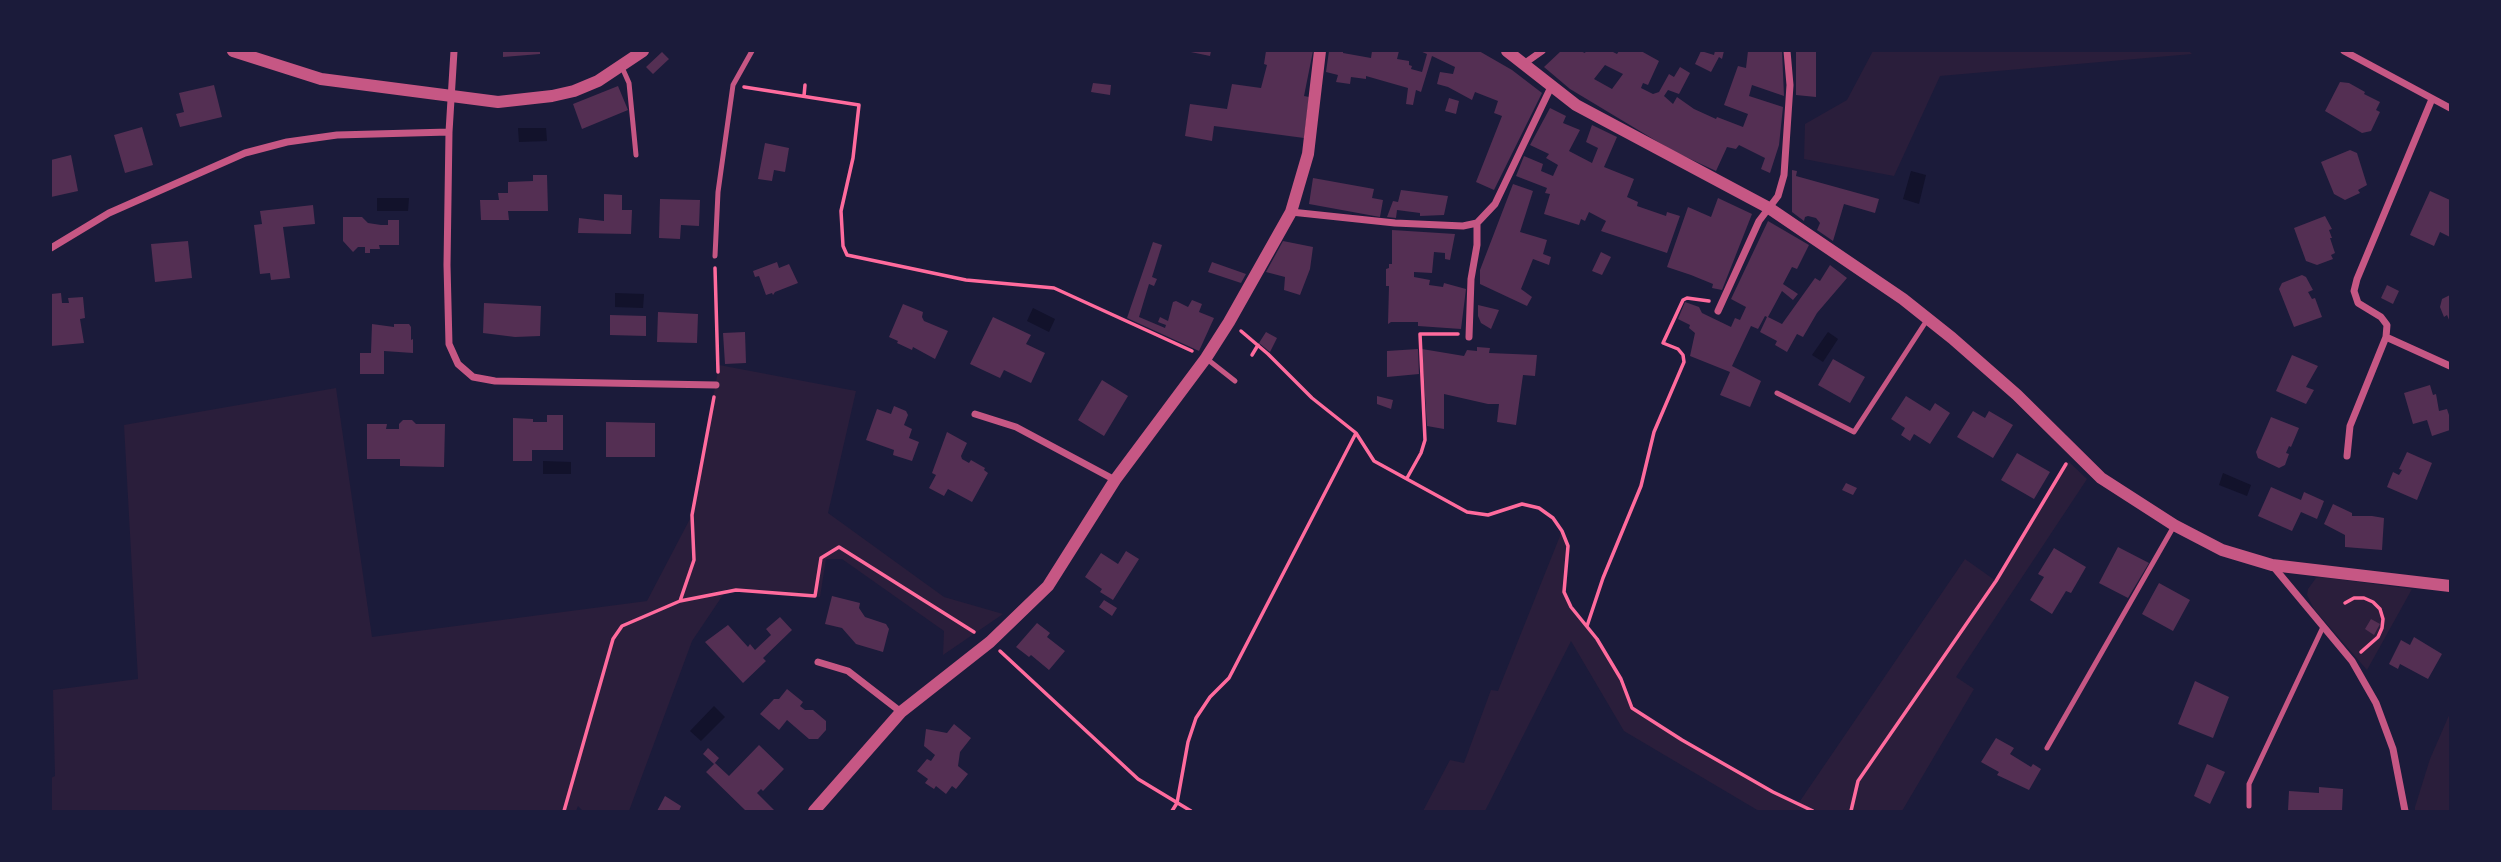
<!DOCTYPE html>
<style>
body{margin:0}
#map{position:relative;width:2501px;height:862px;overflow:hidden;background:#1b1b3a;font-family:"Archivo Narrow",sans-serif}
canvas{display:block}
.frame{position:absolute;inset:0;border:52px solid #1b1b3a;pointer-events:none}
</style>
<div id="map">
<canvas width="2501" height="862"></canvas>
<div class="frame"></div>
</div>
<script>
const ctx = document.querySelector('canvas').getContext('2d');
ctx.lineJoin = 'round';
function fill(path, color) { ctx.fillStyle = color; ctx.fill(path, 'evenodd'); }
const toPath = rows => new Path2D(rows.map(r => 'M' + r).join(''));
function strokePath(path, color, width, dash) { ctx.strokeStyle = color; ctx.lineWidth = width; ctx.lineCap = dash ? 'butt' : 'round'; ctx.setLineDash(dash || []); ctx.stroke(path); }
const green = toPath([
 [1873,51,2189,51,2192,54,1940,76,1894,176,1804,159,1805,124,1847,100],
 [719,365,856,391,828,513,944,597,1003,614,943,655,944,631,842,559,826,559,820,597,727,589,692,641,629,811,583,811,578,806,576,811,51,811,51,778,55,776,53,690,138,679,124,425,336,388,372,637,647,601,692,515],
 [2068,461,2087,479,1956,677,1974,689,1902,811,1759,811,1624,731,1571,641,1485,811,1423,811,1450,760,1464,763,1491,690,1498,691,1562,531,1568,546,1564,592,1571,607,1597,639,1621,679,1632,708,1682,740,1798,804,1965,559,1996,581],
 [2321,577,2412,589,2367,670,2314,609,2307,595,2308,589,2316,578],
 [2450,713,2450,811,2415,811,2415,807,2430,759]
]);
const water = toPath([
 [518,128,546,128,547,141,519,142],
 [1911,171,1926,175,1919,204,1903,199],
 [377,198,409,198,408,211,377,211],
 [615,293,644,294,643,308,615,307],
 [1033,308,1055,319,1049,332,1027,321],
 [1828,332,1838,339,1823,362,1812,355],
 [543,461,571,462,571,474,543,474],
 [2223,473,2251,485,2247,496,2219,485],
 [714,706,725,717,701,741,690,731]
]);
const building = toPath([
 [503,51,540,51,540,54,503,57],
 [1186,51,1211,51,1210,56],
 [1266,51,1313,51,1304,96,1309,97,1304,138,1214,126,1212,141,1185,136,1190,104,1227,109,1232,84,1261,88,1267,65,1264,64],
 [1329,51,1343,51,1343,53,1371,58,1372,51,1399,51,1397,59,1409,61,1409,65,1412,66,1411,69,1422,72,1427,54,1420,51,1479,51,1512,70,1542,93,1494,190,1476,182,1502,116,1494,113,1498,101,1475,92,1472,100,1448,87,1437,84,1440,72,1453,74,1455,67,1432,56,1421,92,1416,90,1413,105,1406,104,1408,88,1366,76,1366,79,1351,77,1350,84,1336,82,1338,75,1326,72],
 [1561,51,1580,51,1585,53,1586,51,1611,51,1617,54,1619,51,1641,51,1659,61,1648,85,1643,83,1641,88,1653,94,1659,92,1669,74,1674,77,1680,67,1690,73,1679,94,1668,90,1664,96,1673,104,1677,97,1694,109,1716,119,1717,117,1743,127,1748,114,1724,105,1738,66,1746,68,1748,51,1782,51,1784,96,1752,85,1749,96,1783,107,1779,145,1770,173,1761,169,1765,158,1739,145,1736,149,1727,147,1716,171,1673,151,1570,89,1544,67],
 [1605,65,1623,74,1612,89,1594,79],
 [1701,51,1714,55,1715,51,1724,51,1722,59,1719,57,1711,72,1695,64],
 [1796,51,1816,51,1816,97,1796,95],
 [662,52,669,59,653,74,646,67],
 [2340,82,2349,83,2365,92,2364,94,2380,102,2376,110,2380,112,2371,131,2362,133,2325,111],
 [1093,83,1111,85,1110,95,1091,92],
 [214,85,222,117,180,127,176,114,184,112,179,93],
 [618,86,628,110,582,129,573,104],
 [1449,98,1459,101,1456,114,1445,111],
 [1550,108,1566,116,1563,123,1580,130,1569,151,1592,163,1598,148,1586,142,1592,125,1617,137,1604,167,1634,179,1627,197,1638,202,1637,206,1666,216,1667,212,1680,216,1667,253,1601,231,1606,221,1589,212,1585,221,1581,219,1579,225,1544,214,1550,194,1545,193,1547,188,1516,176,1524,156,1543,164,1541,171,1553,176,1558,165,1546,158,1549,154,1530,145],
 [142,127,153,165,125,173,114,135],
 [765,143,789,148,785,172,774,170,772,181,758,179],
 [2350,150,2357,153,2367,185,2358,190,2360,193,2345,200,2334,194,2321,162],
 [71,155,78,191,51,197,51,160],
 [1792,170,1797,171,1796,176,1879,199,1875,213,1844,204,1833,241,1817,230,1820,223,1816,218,1808,216,1805,217,1804,221,1792,212],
 [533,175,547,175,548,211,508,211,509,220,481,220,480,200,499,200,498,193,508,193,508,182,533,181],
 [1313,178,1374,189,1372,198,1383,200,1380,217,1309,204],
 [1513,184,1533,191,1520,232,1547,240,1543,254,1551,257,1549,265,1533,259,1521,289,1532,297,1527,306,1480,284,1480,270],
 [1401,190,1448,196,1444,215,1420,216,1420,213,1397,210,1396,218,1387,217,1393,201,1398,202],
 [2430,191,2450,200,2450,237,2440,232,2434,246,2410,235],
 [604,194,622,195,622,210,632,210,631,234,578,233,579,218,604,221],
 [1718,198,1752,214,1722,290,1712,288,1713,284,1691,275,1667,267,1688,207,1711,217],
 [660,199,700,200,699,226,681,225,680,239,659,238],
 [313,205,315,224,283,227,290,278,271,280,270,273,260,274,254,225,262,224,260,211],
 [2325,216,2332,229,2329,230,2332,238,2330,238,2335,253,2331,255,2333,259,2317,265,2306,261,2294,228],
 [343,217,362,217,368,223,381,225,388,225,388,220,399,220,399,245,379,245,380,249,370,249,370,253,365,253,365,247,358,247,353,252,343,241],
 [1768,221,1809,245,1797,269,1792,267,1783,284,1798,294,1793,300,1782,291,1768,317,1782,324,1815,278,1820,281,1830,265,1847,278,1817,313,1803,337,1797,334,1787,352,1775,345,1777,341,1760,332,1767,317,1765,316,1758,329,1751,326,1732,366,1761,381,1750,407,1720,395,1730,372,1690,356,1695,333,1689,328,1690,325,1678,319,1685,302,1699,307,1702,313,1731,327,1735,318,1740,320,1746,307,1731,299],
 [1392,230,1455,234,1450,260,1445,259,1445,253,1434,252,1432,273,1414,272,1414,277,1430,280,1429,285,1443,287,1444,283,1466,289,1461,329,1418,326,1418,322,1391,322,1388,324,1389,286,1386,286,1386,269,1389,268,1389,264,1392,264],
 [188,241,192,278,155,282,151,244],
 [1283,241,1313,247,1310,269,1300,295,1284,290,1285,277,1266,272],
 [1153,242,1162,245,1152,277,1157,279,1154,286,1149,284,1139,317,1165,328,1166,325,1158,322,1160,317,1168,321,1173,302,1176,301,1188,307,1192,300,1202,304,1199,312,1214,318,1199,351,1127,318],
 [1601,252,1611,257,1602,275,1592,271],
 [777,262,779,268,789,264,798,283,775,292,773,295,772,293,766,295,759,276,755,277,753,271],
 [1212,262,1246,274,1241,283,1208,272],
 [2302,275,2306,277,2313,290,2308,292,2312,299,2315,298,2322,317,2294,327,2279,289,2282,283],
 [2387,285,2399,291,2393,304,2381,298],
 [61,293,62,303,69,303,68,298,83,297,85,318,80,319,84,343,51,346,51,294],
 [2450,295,2450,322,2447,315,2444,317,2440,307,2442,299],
 [484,303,541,306,540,336,515,337,483,333],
 [903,304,923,312,922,317,924,321,948,331,935,359,913,347,912,350,897,343,898,341,889,337],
 [1478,305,1499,310,1491,329,1481,323,1478,316],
 [658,312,698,314,697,343,657,342],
 [610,315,646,316,646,336,610,335],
 [993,317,1031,335,1026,344,1045,353,1031,383,1004,370,1000,378,970,364],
 [372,324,394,327,394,324,409,324,411,327,411,340,413,339,413,353,384,351,384,374,360,374,360,353,371,353],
 [745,332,746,363,725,364,723,333],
 [1266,332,1277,338,1270,352,1259,343],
 [1477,347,1490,348,1489,353,1537,355,1535,376,1523,375,1516,425,1497,422,1499,404,1488,404,1444,394,1444,429,1427,426,1422,349,1464,356,1467,350,1477,351],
 [1418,349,1419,374,1387,377,1387,351],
 [2292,355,2318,366,2306,387,2314,390,2306,404,2276,391],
 [1833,359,1865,377,1850,403,1818,385],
 [1102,380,1128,396,1104,436,1078,420],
 [2430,385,2433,395,2436,394,2439,411,2447,409,2450,418,2450,430,2432,436,2427,420,2413,424,2404,393],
 [1377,396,1393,400,1391,409,1377,404],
 [1906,396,1930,411,1935,403,1950,413,1930,444,1914,434,1910,441,1901,435,1905,428,1891,419],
 [894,406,906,411,908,415,904,425,912,429,909,438,919,442,912,461,893,455,894,450,866,440,877,409,891,414],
 [1973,411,1985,418,1989,411,2013,425,1993,458,1957,437],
 [547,415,563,415,563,450,532,450,532,461,513,461,513,418,533,419,533,422,547,422],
 [2271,417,2299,428,2291,447,2289,446,2286,453,2289,454,2285,465,2279,468,2258,458,2256,452],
 [403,420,412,420,416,424,445,424,444,467,400,466,400,459,367,459,367,424,387,424,386,429,399,429,399,424],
 [606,422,655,423,655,457,606,457],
 [947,432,967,443,961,456,962,459,969,463,971,460,985,468,984,470,988,473,972,502,948,489,944,496,929,488,936,475,932,473],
 [2407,452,2432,463,2417,500,2387,487,2393,472,2399,475,2402,470,2399,469],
 [2017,453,2050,472,2034,499,2001,480],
 [1846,483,1857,488,1853,495,1842,490],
 [2271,487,2301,500,2304,492,2324,501,2317,519,2301,512,2292,531,2258,516],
 [2333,504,2352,513,2352,516,2372,516,2384,518,2382,550,2345,547,2345,535,2324,524],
 [2118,547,2149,563,2128,598,2099,583],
 [2054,548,2086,567,2071,593,2066,591,2052,614,2030,600,2044,577,2038,574],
 [1126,551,1139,559,1113,600,1100,592,1102,589,1085,577,1101,553,1118,564],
 [2159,583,2190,600,2173,631,2142,614],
 [832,596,860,603,859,608,865,617,886,624,889,629,883,652,856,644,842,628,825,624],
 [1104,600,1117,608,1112,616,1099,607],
 [780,617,792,630,763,658,766,661,743,683,705,642,728,625,748,647,750,644,755,650,771,635,766,629],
 [2371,619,2380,624,2374,635,2365,629],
 [1037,623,1050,633,1047,637,1065,651,1049,670,1031,655,1029,657,1016,647],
 [2414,637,2442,654,2428,679,2400,664,2398,669,2389,664,2401,640,2410,645],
 [2195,681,2229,697,2213,738,2178,724],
 [787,689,803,702,800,706,805,710,813,710,826,721,826,730,818,739,809,739,787,720,779,730,760,714,774,699,779,699],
 [954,724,971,738,960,752,958,766,968,774,956,789,952,786,946,794,936,786,934,789,925,783,928,779,917,771,927,759,931,761,935,755,924,746,926,729,947,733],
 [1996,738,2014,748,2010,754,2031,767,2033,764,2041,769,2029,790,1997,775,1999,772,1981,762],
 [759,745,784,769,763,791,761,789,757,793,775,811,746,811,706,772,715,763,729,776],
 [708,748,719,758,714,764,703,754],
 [2207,764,2225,772,2210,804,2194,796],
 [2319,787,2343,789,2342,811,2288,811,2289,791,2319,793],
 [665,796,681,806,679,811,657,811]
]);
const path = toPath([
 [744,87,859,105,853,158,841,211,843,246,847,255,966,280,1054,288,1192,351],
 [804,96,805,85],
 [715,268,718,372],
 [1241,331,1268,354,1312,398,1356,433,1374,461,1467,512,1488,515,1522,504,1539,508,1553,518,1562,531,1568,546,1564,592,1571,607,1597,639,1621,679,1632,708,1682,740,1773,792,1813,811],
 [1252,355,1258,345],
 [1407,478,1421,453,1425,440,1420,334,1458,334],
 [680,601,694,560,692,515,714,397],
 [2345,603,2354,598,2364,598,2373,602,2380,609,2383,619,2382,628,2378,637,2361,652],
 [1587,626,1603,578,1641,486,1654,432,1684,362,1683,355,1678,349,1663,343,1683,300,1687,298,1709,301],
 [1000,651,1138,779,1191,811],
 [564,811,613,639,622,626,680,601,736,590,815,596,821,558,839,547,974,632],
 [1172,811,1177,803,1188,742,1196,718,1210,697,1229,678,1356,433],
 [1851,811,1858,781,1996,581,2066,464]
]);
const service = toPath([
 [621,65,629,83,636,155],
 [715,256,718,192,733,85,752,51],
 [1207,359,1235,381],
 [1777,393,1854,432,1927,320],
 [2047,748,2174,526],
 [2249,806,2249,784,2323,627]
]);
const minor = toPath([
 [454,51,449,132,447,265,449,344,458,364,473,377,495,381,716,385],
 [2344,51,2450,108],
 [1525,63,1542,51],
 [1291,212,1395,223,1463,226,1477,223,1495,204,1551,87],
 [51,248,109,213,245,153,287,142,337,135,449,132],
 [1718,311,1759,221,1778,196,1784,175,1790,85,1787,51],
 [1469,337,1471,279,1477,245,1477,223],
 [2386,337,2450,366],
 [975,414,1016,427,1115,480],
 [2347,456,2350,426,2386,337,2387,325,2381,317,2358,303,2354,291,2357,279,2432,99],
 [2272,565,2352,661,2376,703,2393,749,2405,811],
 [818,662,848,671,901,712]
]);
const tertiary = toPath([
 [233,51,321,79,498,102,552,96,574,91,598,81,643,51],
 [1507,51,1576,105,1769,208,1903,299,1952,338,2017,395,2101,478,2174,525,2222,550,2272,565,2450,586],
 [814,811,901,712,990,642,1048,586,1115,480,1206,358,1229,322,1291,212,1308,154,1320,51]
]);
fill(green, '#2a1e3b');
fill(water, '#12122b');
fill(building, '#542f53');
strokePath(path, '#ff6b9d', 3.5);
strokePath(service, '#c65784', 5);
strokePath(minor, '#c65784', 7);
strokePath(tertiary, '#c65784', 12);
</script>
